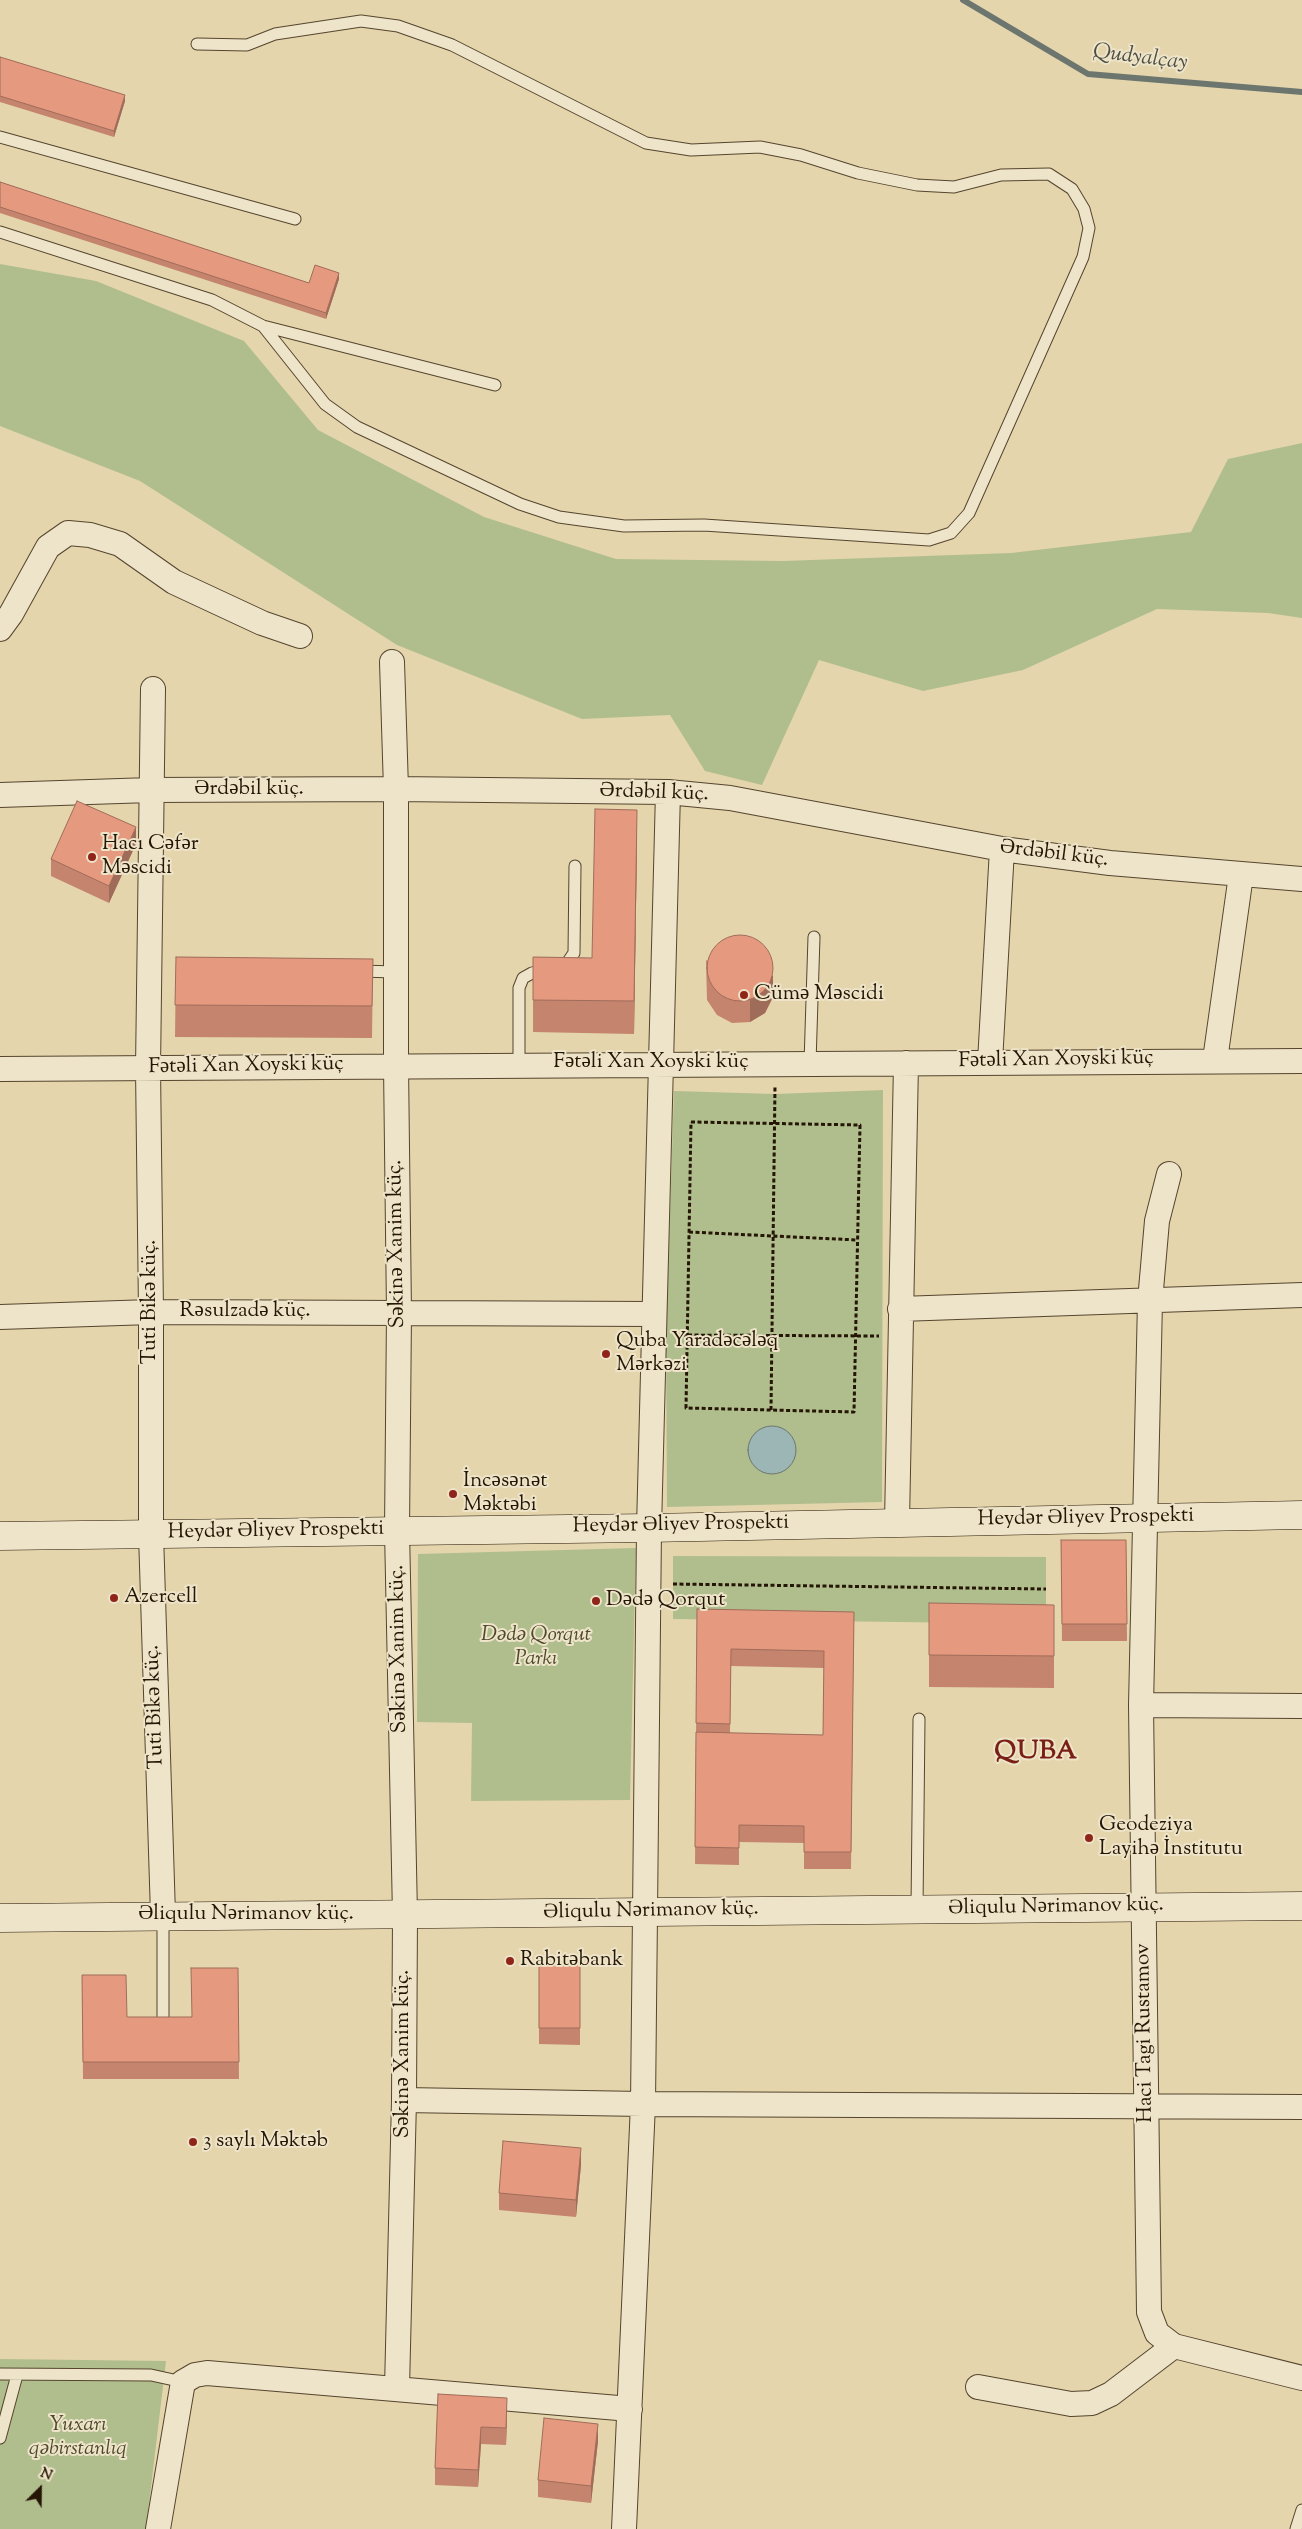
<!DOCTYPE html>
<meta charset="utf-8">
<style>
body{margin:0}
#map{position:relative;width:1302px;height:2529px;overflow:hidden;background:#e4d5ac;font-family:"Sorts Mill Goudy",serif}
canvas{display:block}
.north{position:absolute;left:15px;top:2464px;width:50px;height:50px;-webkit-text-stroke:4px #ede4c9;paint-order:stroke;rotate:23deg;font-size:14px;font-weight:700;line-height:20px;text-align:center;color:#251504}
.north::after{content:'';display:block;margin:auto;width:18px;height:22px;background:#251504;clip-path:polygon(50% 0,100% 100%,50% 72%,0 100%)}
</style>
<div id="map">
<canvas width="1302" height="2529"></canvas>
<div class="north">N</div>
</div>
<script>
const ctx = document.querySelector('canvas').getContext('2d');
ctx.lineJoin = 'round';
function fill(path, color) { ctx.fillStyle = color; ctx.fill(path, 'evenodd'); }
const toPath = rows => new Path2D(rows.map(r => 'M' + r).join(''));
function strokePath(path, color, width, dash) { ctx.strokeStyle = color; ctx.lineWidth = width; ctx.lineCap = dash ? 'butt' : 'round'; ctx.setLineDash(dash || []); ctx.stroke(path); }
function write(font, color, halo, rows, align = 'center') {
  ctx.font = font + ' "Sorts Mill Goudy",serif'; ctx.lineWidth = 4; ctx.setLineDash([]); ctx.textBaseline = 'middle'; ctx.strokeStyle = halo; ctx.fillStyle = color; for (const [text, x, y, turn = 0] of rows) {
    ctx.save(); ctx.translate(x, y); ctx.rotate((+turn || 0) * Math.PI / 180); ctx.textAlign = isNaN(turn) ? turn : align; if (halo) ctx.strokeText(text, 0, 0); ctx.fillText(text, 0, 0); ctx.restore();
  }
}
const green = toPath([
 [0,264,96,281,244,341,318,430,484,517,616,559,783,561,1011,553,1191,532,1228,459,1302,443,1302,618,1268,613,1157,609,1023,670,923,691,819,660,762,785,705,771,670,715,582,719,397,645,140,481,0,426],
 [883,1090,882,1502,667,1507,666,1334,674,1091,775,1094],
 [636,1548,630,1800,471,1801,472,1723,417,1722,418,1554],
 [673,1556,1046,1557,1046,1624,673,1619],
 [0,2359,166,2361,146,2529,0,2529]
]);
const water = toPath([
 '748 1450a24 24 0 1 1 48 0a24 24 0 1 1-48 0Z'
]);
const stream = toPath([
 [963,0,1088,74,1302,92]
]);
const path = toPath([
 [691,1122,860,1125,854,1412,686,1408,691,1122],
 [689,1232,857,1240],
 [675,1335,879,1336],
 [771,1410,775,1086],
 [673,1584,1046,1589]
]);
const lane = toPath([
 [0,137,295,219],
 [0,232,212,300,263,326,325,404,357,427,520,504,559,517,624,526,704,525,929,540,951,533,969,513,1083,257,1089,228,1084,209,1072,189,1049,174,1001,175,954,187,917,185,858,173,801,155,760,147,691,150,646,143,452,45,398,26,361,21,275,34,247,45,197,44],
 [263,326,495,385],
 [358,971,397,972],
 [810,1063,814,937],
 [519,1064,519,988,523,978,532,973,565,966,574,953,575,866],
 [917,1909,919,1719],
 [163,2017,163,1916],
 [0,2374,151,2375,183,2382],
 [0,2438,17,2375],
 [1296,2529,1302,2510]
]);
const street = toPath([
 [0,629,11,614,48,547,68,533,90,535,120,544,174,582,262,623,300,636],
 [392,662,396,789,396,1065,399,1313,397,1530,405,1915,404,2100,397,2388],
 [153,689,148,1068,151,1312,151,1534,163,1915],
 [0,795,150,790,396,789,668,792,730,798,1002,849,1110,863,1302,879],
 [1215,1060,1241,875],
 [990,1062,1002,849],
 [0,1069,1302,1061],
 [1169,1174,1157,1221,1150,1301,1141,1705,1149,2312,1157,2333,1174,2346,1302,2378],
 [900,1309,1302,1295],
 [0,1317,151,1312,654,1314],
 [897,1522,906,1063],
 [1141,1705,1302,1706],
 [404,2100,643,2104,1302,2107],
 [978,2387,1071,2404,1092,2403,1111,2394,1174,2346],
 [158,2529,183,2382,195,2375,207,2373,630,2409],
 [624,2529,643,2104,649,1528,668,792]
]);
const secondary = toPath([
 [0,1536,649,1528,1302,1515],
 [0,1918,1302,1906]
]);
const wall = toPath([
 [0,57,125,101,114,137,0,102],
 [0,182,309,283,339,279,326,319,0,213],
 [637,842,634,1034,533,1032,533,957,592,958],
 [136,844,109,903,51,876,51,859],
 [176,957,373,959,372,1038,175,1037],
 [706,960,773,997,765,1013,750,1022,732,1023,717,1015,707,1000],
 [1061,1540,1126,1540,1127,1641,1062,1641],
 [929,1603,1054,1605,1054,1688,929,1687],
 [697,1609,854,1612,851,1869,804,1869,804,1843,739,1842,739,1865,695,1864],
 [731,1666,824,1668,823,1735,730,1733],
 [539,1963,580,1963,580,2045,539,2044],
 [238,1968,239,2079,83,2079,82,1975,127,2017,191,2017],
 [581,2165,576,2217,499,2210,499,2193],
 [438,2394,507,2415,506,2445,481,2444,478,2487,435,2485,435,2468],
 [598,2441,591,2503,538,2497,538,2480]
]);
const shadedWall = toPath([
 [125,95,125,101,114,137,114,131],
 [339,273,339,279,326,319,326,313],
 [637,810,637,842,634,1034,634,1001],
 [136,827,136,844,109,903,109,886],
 [773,975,773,997,765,1013,750,1022,750,1000],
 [581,2148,581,2165,576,2217,576,2200],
 [507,2398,507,2415,506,2445,506,2428],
 [598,2424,598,2441,591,2503,591,2486],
 [481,2427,481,2444,478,2487,478,2470]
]);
const building = toPath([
 [0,57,125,95,114,131,0,96,0,57],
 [0,182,309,283,315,265,339,273,326,313,0,207,0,182],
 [77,801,136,827,109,886,51,859,77,801],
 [595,809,637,810,634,1001,533,1000,533,957,592,958,595,809],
 '707 968a33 33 0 1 1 66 0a33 33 0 1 1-66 0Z',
 [176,957,373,959,372,1006,175,1005,176,957],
 [1061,1540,1126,1540,1127,1624,1062,1624,1061,1540],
 [929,1603,1054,1605,1054,1656,929,1655,929,1603],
 [697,1609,854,1612,851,1852,804,1852,804,1826,739,1825,739,1848,695,1847,696,1732,823,1735,824,1651,731,1649,730,1724,696,1723,697,1609],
 [539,1963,580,1963,580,2028,539,2028,539,1963],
 [191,1968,238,1968,239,2062,83,2062,82,1975,126,1975,127,2017,192,2017,191,1968],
 [503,2141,581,2148,576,2200,499,2193,503,2141],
 [438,2394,507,2398,506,2428,481,2427,478,2470,435,2468,438,2394],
 [544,2418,598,2424,591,2486,538,2480,544,2418]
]);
const markers = [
 [92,857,5,"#8f2418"],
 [744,995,5,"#8f2418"],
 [606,1354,5,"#8f2418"],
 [453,1494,5,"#8f2418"],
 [114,1598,5,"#8f2418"],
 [596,1601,5,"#8f2418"],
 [1089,1838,5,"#8f2418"],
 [510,1961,5,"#8f2418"],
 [193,2142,5,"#8f2418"]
];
const streetNames = [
 ["Ərdəbil küç.",249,790],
 ["Ərdəbil küç.",654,794,2],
 ["Ərdəbil küç.",1054,855,7],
 ["Fətəli Xan Xoyski küç",1056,1061,-1],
 ["Fətəli Xan Xoyski küç",651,1063],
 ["Fətəli Xan Xoyski küç",246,1067,-1],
 ["Səkinə Xanim küç.",398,1244,-91],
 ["Tuti Bikə küç.",151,1302,-90],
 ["Rəsulzadə küç.",245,1312],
 ["Heydər Əliyev Prospekti",1086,1519,-1],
 ["Heydər Əliyev Prospekti",681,1526,-1],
 ["Heydər Əliyev Prospekti",276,1532,-1],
 ["Səkinə Xanim küç.",400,1649,-91],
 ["Tuti Bikə küç.",156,1707,-92],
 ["Əliqulu Nərimanov küç.",1056,1908,-1],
 ["Əliqulu Nərimanov küç.",651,1912,-1],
 ["Əliqulu Nərimanov küç.",246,1915],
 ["Haci Tagi Rustamov",1146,2033,-91],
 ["Səkinə Xanim küç.",404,2054,-90]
];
const poiNames = [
 ["Hacı Cəfər",102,845],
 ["Məscidi",102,869],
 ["Cümə Məscidi",754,995],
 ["Quba Yaradəcələq",616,1342],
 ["Mərkəzi",616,1366],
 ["İncəsənət",463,1482],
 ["Məktəbi",463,1506],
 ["Azercell",124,1598],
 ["Dədə Qorqut",606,1601],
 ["Geodeziya",1099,1826],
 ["Layihə İnstitutu",1099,1850],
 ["Rabitəbank",520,1961],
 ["3 saylı Məktəb",203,2142]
];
const parkNames = [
 ["Dədə Qorqut",536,1636],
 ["Parkı",536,1660],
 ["Yuxarı",78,2426],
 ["qəbirstanlıq",78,2450]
];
const waterNames = [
 ["Qudyalçay",1140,59,7]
];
const districtNames = [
 ["QUBA",1036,1754]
];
fill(green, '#b0be8d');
fill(water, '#9bb6b5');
strokePath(water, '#6c766e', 1);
strokePath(stream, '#6c766e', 6);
strokePath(lane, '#55452e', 13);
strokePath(street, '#55452e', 26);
strokePath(secondary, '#251504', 29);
strokePath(path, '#251504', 3, [4, 2.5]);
strokePath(lane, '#ede4c9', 11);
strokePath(street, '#ede4c9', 24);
strokePath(secondary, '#ede4c9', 28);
fill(wall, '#c5846e');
fill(shadedWall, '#a06c5a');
fill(building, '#e59a80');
strokePath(building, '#a06c5a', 1);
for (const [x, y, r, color] of markers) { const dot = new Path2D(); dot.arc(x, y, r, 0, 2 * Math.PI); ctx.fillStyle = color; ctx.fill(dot); strokePath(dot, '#ede4c9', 2); }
write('21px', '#251504', '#ede4c9', streetNames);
write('21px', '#251504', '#ede4c9', poiNames, 'left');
write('italic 21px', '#4f482d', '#ede4c9', parkNames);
write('italic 22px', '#4e4d42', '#ede4c9', waterNames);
ctx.letterSpacing = '1px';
write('bold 26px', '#7a1f14', '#ede4c9', districtNames);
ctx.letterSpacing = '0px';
</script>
